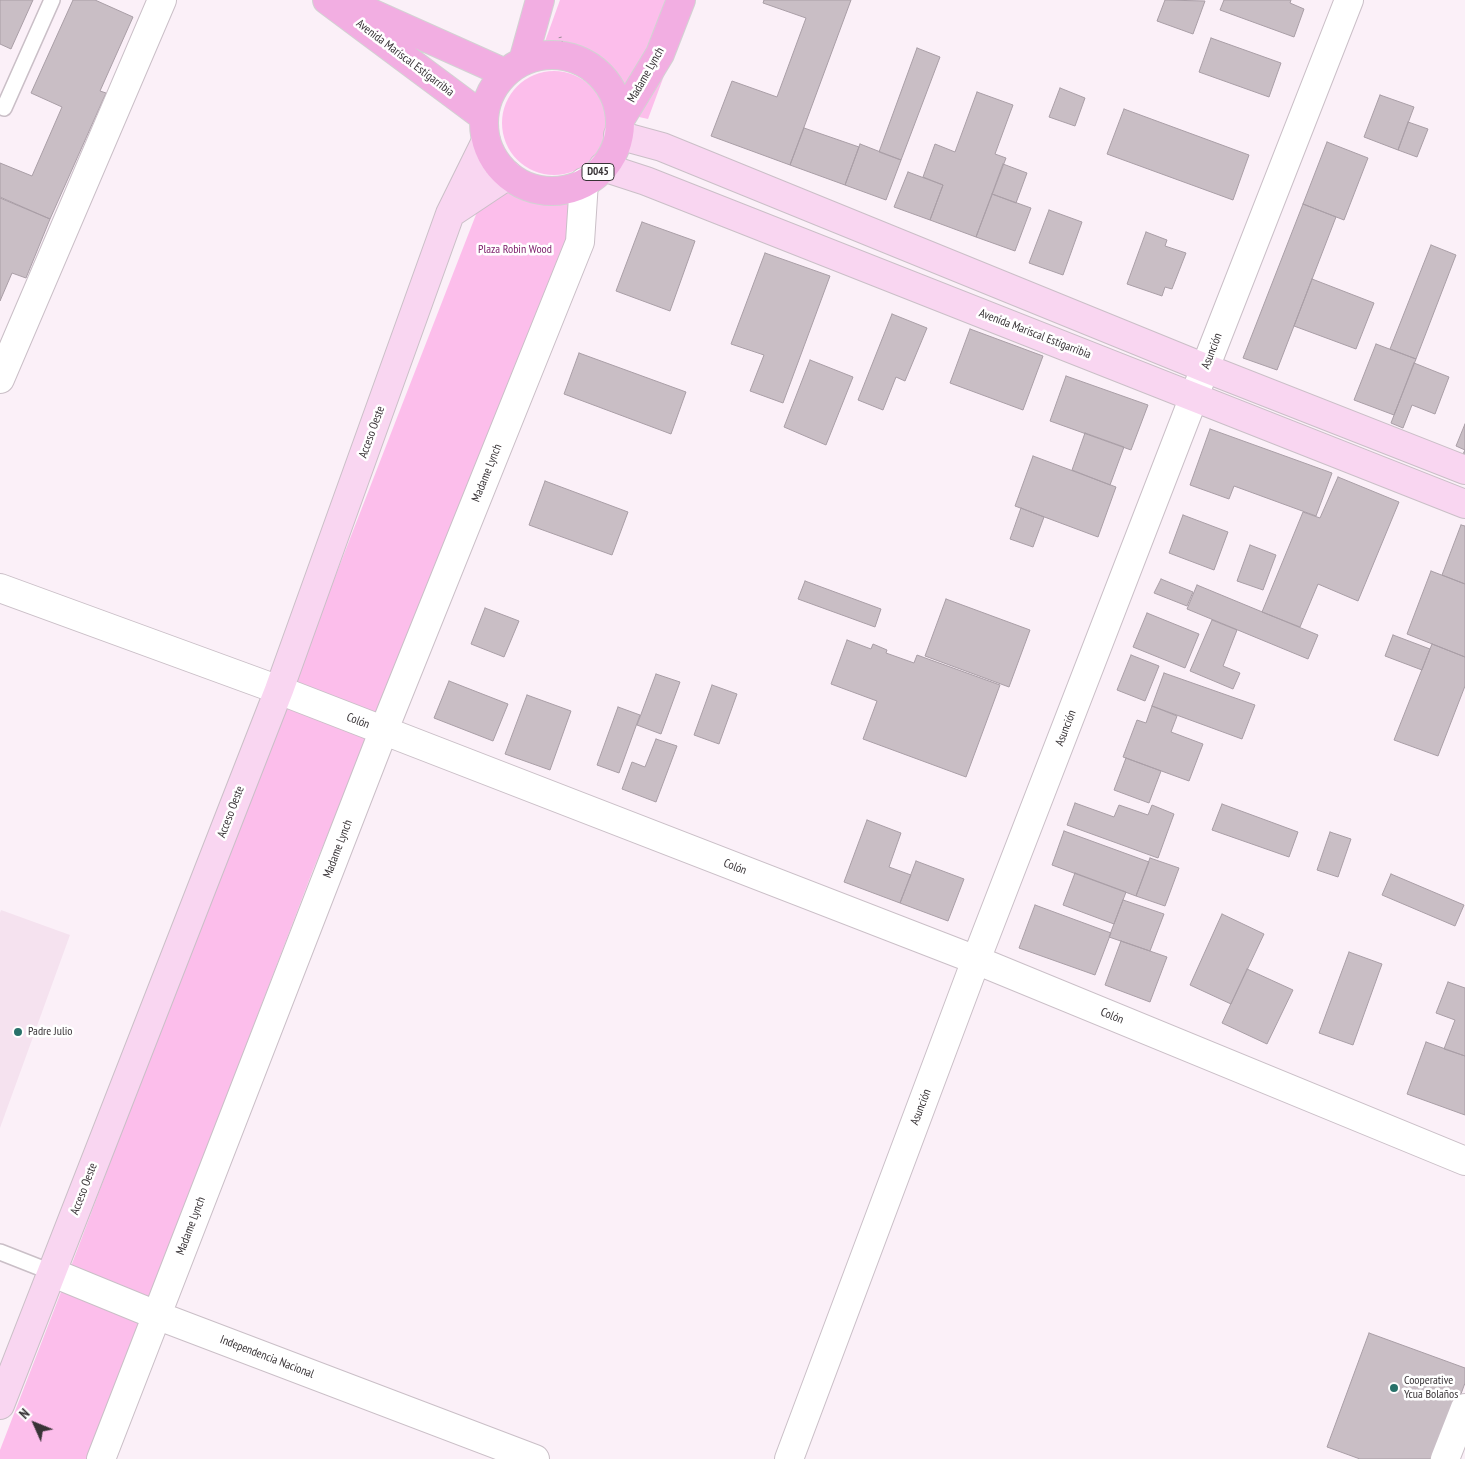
<!DOCTYPE html>
<meta charset="utf-8">
<style>
body{margin:0}
#map{position:relative;width:1465px;height:1459px;overflow:hidden;background:#fbf0f8;font-family:"PT Sans Narrow",sans-serif}
canvas{display:block}
.north{position:absolute;left:10px;top:1399px;width:50px;height:50px;-webkit-text-stroke:4px #fff;paint-order:stroke;rotate:314deg;font-size:14px;font-weight:700;line-height:20px;text-align:center;color:#383336}
.north::after{content:'';display:block;margin:auto;width:18px;height:22px;background:#383336;clip-path:polygon(50% 0,100% 100%,50% 72%,0 100%)}
</style>
<div id="map">
<canvas width="1465" height="1459"></canvas>
<div class="north">N</div>
</div>
<script>
const ctx = document.querySelector('canvas').getContext('2d');
ctx.lineJoin = 'round';
function fill(path, color) { ctx.fillStyle = color; ctx.fill(path, 'evenodd'); }
const toPath = rows => new Path2D(rows.map(r => 'M' + r).join(''));
function strokePath(path, color, width, dash) { ctx.strokeStyle = color; ctx.lineWidth = width; ctx.lineCap = dash ? 'butt' : 'round'; ctx.setLineDash(dash || []); ctx.stroke(path); }
function write(font, color, halo, rows, align = 'center') {
  ctx.font = font + ' "PT Sans Narrow",sans-serif'; ctx.lineWidth = 5; ctx.setLineDash([]); ctx.textBaseline = 'middle'; ctx.strokeStyle = halo; ctx.fillStyle = color; for (const [text, x, y, turn = 0] of rows) {
    ctx.save(); ctx.translate(x, y); ctx.rotate((+turn || 0) * Math.PI / 180); ctx.textAlign = isNaN(turn) ? turn : align; if (halo) ctx.strokeText(text, 0, 0); ctx.fillText(text, 0, 0); ctx.restore();
  }
}
const built = toPath([
 [1,910,70,935,0,1128,0,913]
]);
const green = toPath([
 [560,0,692,0,648,119,630,115,625,87,591,55,543,47],
 '502 123a52 52 0 1 1 104 0a52 52 0 1 1-104 0Z',
 [491,176,505,190,529,201,550,205,573,201,593,192,313,870,88,1459,0,1459,0,1450,78,1248,190,950]
]);
const building = toPath([
 [0,0,33,0,11,49,0,44,0,0],
 [73,0,95,0,133,17,100,91,106,93,50,219,0,197,0,163,32,176,62,107,31,93,73,0],
 [764,0,851,0,790,165,711,136,732,81,777,97,806,18,763,3,764,0],
 [1165,0,1205,1,1193,34,1157,21,1165,0],
 [1224,0,1291,0,1290,3,1304,9,1294,37,1220,10,1224,0],
 [1211,38,1281,63,1269,97,1199,72,1211,38],
 [917,48,940,57,901,160,879,152,917,48],
 [1060,88,1085,98,1075,126,1049,117,1060,88],
 [977,92,1013,105,995,154,1006,158,976,237,930,220,943,185,923,177,935,144,955,152,977,92],
 [1380,95,1414,107,1398,150,1364,137,1380,95],
 [1124,109,1249,155,1233,200,1107,154,1124,109],
 [1408,122,1428,129,1417,157,1398,150,1408,122],
 [804,128,859,147,845,185,790,165,804,128],
 [1327,142,1368,158,1344,220,1303,204,1327,142],
 [860,144,901,160,886,200,845,185,860,144],
 [1003,164,1027,173,1016,203,992,194,1003,164],
 [908,172,943,185,930,220,894,207,908,172],
 [992,194,1031,208,1015,251,976,237,992,194],
 [0,198,50,219,26,278,12,273,0,301,0,198],
 [1303,204,1336,217,1277,370,1243,358,1303,204],
 [1049,210,1082,222,1063,275,1029,263,1049,210],
 [642,222,695,241,670,311,616,291,642,222],
 [1146,232,1167,240,1165,246,1186,253,1172,289,1165,287,1162,296,1127,284,1146,232],
 [1431,245,1456,255,1416,359,1390,349,1431,245],
 [765,253,830,276,783,403,750,391,764,355,731,344,765,253],
 [1312,279,1374,303,1356,349,1294,326,1312,279],
 [892,314,927,328,905,381,896,377,883,410,858,400,892,314],
 [970,329,1043,356,1023,410,950,383,970,329],
 [1376,344,1416,359,1394,415,1354,400,1376,344],
 [579,353,686,392,671,434,564,394,579,353],
 [810,360,853,377,826,445,784,427,810,360],
 [1414,363,1449,377,1435,414,1412,405,1403,428,1391,423,1414,363],
 [1066,376,1148,405,1131,450,1050,421,1066,376],
 [1465,424,1465,457,1462,456,1465,450,1456,446,1465,424],
 [1210,429,1332,473,1316,516,1234,486,1229,499,1190,485,1210,429],
 [1085,433,1124,447,1110,485,1072,470,1085,433],
 [1033,456,1116,487,1098,537,1015,506,1033,456],
 [1338,477,1399,502,1358,601,1318,584,1300,627,1262,612,1303,512,1320,518,1338,477],
 [545,481,628,512,612,555,529,525,545,481],
 [1021,508,1044,517,1033,547,1010,539,1021,508],
 [1183,515,1228,532,1214,570,1169,553,1183,515],
 [1461,525,1465,526,1465,584,1442,575,1461,525],
 [1250,545,1276,555,1263,590,1237,581,1250,545],
 [1431,571,1465,584,1465,657,1407,634,1431,571],
 [1161,579,1193,592,1187,606,1154,593,1161,579],
 [805,581,881,609,875,627,798,599,805,581],
 [1197,585,1318,635,1308,659,1187,609,1197,585],
 [946,599,1030,630,1009,687,925,656,946,599],
 [485,608,519,621,504,657,471,644,485,608],
 [1147,613,1199,634,1185,668,1133,647,1147,613],
 [1212,620,1237,630,1223,666,1240,673,1233,689,1190,671,1212,620],
 [1393,635,1430,649,1422,670,1385,656,1393,635],
 [847,640,871,649,873,644,887,650,886,653,914,663,917,655,1000,685,966,777,863,739,877,701,831,684,847,640],
 [1432,644,1465,657,1465,686,1438,756,1394,740,1432,644],
 [1131,655,1159,666,1145,701,1117,690,1131,655],
 [1164,673,1255,705,1242,739,1152,706,1164,673],
 [656,674,680,682,661,734,637,725,656,674],
 [449,681,508,704,493,741,434,718,449,681],
 [712,685,737,694,719,744,694,735,712,685],
 [527,695,571,711,550,770,505,754,527,695],
 [1152,706,1177,716,1171,732,1203,744,1189,781,1123,757,1137,720,1146,723,1152,706],
 [618,707,640,715,619,773,597,765,618,707],
 [656,739,677,746,656,802,622,789,632,762,645,767,656,739],
 [1126,758,1161,771,1149,803,1114,790,1126,758],
 [1075,803,1114,817,1119,805,1148,815,1152,805,1174,814,1158,858,1067,825,1075,803],
 [1222,804,1298,832,1289,857,1212,830,1222,804],
 [867,820,901,833,889,867,911,875,900,903,844,882,867,820],
 [1064,831,1149,862,1136,896,1052,865,1064,831],
 [1330,832,1351,839,1338,877,1317,870,1330,832],
 [1150,858,1179,868,1165,906,1136,896,1150,858],
 [916,861,964,879,948,921,900,903,916,861],
 [1075,873,1126,892,1114,924,1063,905,1075,873],
 [1391,874,1464,905,1455,926,1382,895,1391,874],
 [1123,900,1164,914,1150,951,1109,937,1123,900],
 [1035,905,1111,933,1095,975,1019,948,1035,905],
 [1222,914,1264,934,1231,1004,1190,985,1222,914],
 [1121,941,1167,957,1150,1002,1105,985,1121,941],
 [1349,952,1382,964,1353,1045,1319,1033,1349,952],
 [1247,969,1293,990,1267,1044,1222,1023,1247,969],
 [1448,982,1465,988,1465,1056,1444,1049,1455,1020,1436,1013,1448,982],
 [1426,1042,1465,1056,1465,1115,1407,1094,1426,1042],
 [1369,1333,1465,1368,1465,1383,1437,1459,1360,1459,1327,1447,1369,1333]
]);
const path = toPath([
 [560,37,565,56]
]);
const lane = toPath([
 [4,108,52,0],
 [0,1252,51,1272]
]);
const street = toPath([
 [0,379,162,0],
 [0,588,279,690,976,960,1465,1161],
 [51,1272,156,1315,535,1459],
 [101,1459,383,732,580,242,584,182],
 [789,1459,976,960,1205,368,1349,0],
 [1445,1459,1465,1408]
]);
const secondary = toPath([
 [618,135,662,147,1205,368,1465,470],
 [603,167,646,181,1465,504],
 [451,213,508,175],
 [0,1405,279,690,450,214,486,141]
]);
const primary = toPath([
 [327,0,484,117],
 [351,4,505,73],
 '484 123a68 68 0 1 1 136 0a68 68 0 1 1-136 0Z',
 [523,61,540,0],
 [620,120,660,54,681,0]
]);
const markers = [
 [18,1032,5,"#28716a"],
 [1394,1388,5,"#28716a"]
];
const shields = [
 [598,172,32]
];
const shieldNames = [
 ["D045",598,172]
];
const streetNames = [
 ["Avenida Mariscal Estigarribia",405,58,37],
 ["Madame Lynch",646,75,-60],
 ["Avenida Mariscal Estigarribia",1035,334,21],
 ["Asunción",1212,351,-69],
 ["Acceso Oeste",372,432,-70],
 ["Madame Lynch",487,473,-68],
 ["Colón",358,721,21],
 ["Asunción",1066,728,-69],
 ["Acceso Oeste",231,812,-69],
 ["Madame Lynch",338,849,-69],
 ["Colón",735,867,21],
 ["Colón",1112,1016,22],
 ["Asunción",921,1107,-69],
 ["Acceso Oeste",84,1189,-69],
 ["Madame Lynch",191,1226,-69],
 ["Independencia Nacional",267,1357,21]
];
const parkNames = [
 ["Plaza Robin Wood",515,250]
];
const poiNames = [
 ["Padre Julio",28,1032],
 ["Cooperative",1404,1381],
 ["Ycua Bolaños",1404,1395]
];
fill(built, '#f5e2ef');
fill(green, '#fcbeeb');
fill(building, '#c9bec5');
strokePath(building, '#a99ea6', 1);
strokePath(lane, '#cabfc7', 18);
strokePath(street, '#cabfc7', 30);
strokePath(secondary, '#cabfc7', 30);
strokePath(primary, '#d3d2d3', 30);
strokePath(path, '#91898e', 3, [1, 4]);
strokePath(lane, '#fff', 15);
strokePath(street, '#fff', 28);
strokePath(secondary, '#f9d6f1', 28);
strokePath(primary, '#f2aee2', 28);
for (const [x, y, r, color] of markers) { const dot = new Path2D(); dot.arc(x, y, r, 0, 2 * Math.PI); ctx.fillStyle = color; ctx.fill(dot); strokePath(dot, '#fff', 2); }
for (const [x, y, w] of shields) { const box = new Path2D(); box.roundRect(x - w / 2, y - 8.5, w, 17, 4); ctx.fillStyle = '#fff'; ctx.fill(box); strokePath(box, '#383336', 1); }
write('bold 11px', '#383336', null, shieldNames);
write('12px', '#383336', '#fff', streetNames);
write('12px', '#7b1c69', '#fff', parkNames);
write('12px', '#383336', '#fff', poiNames, 'left');
</script>
